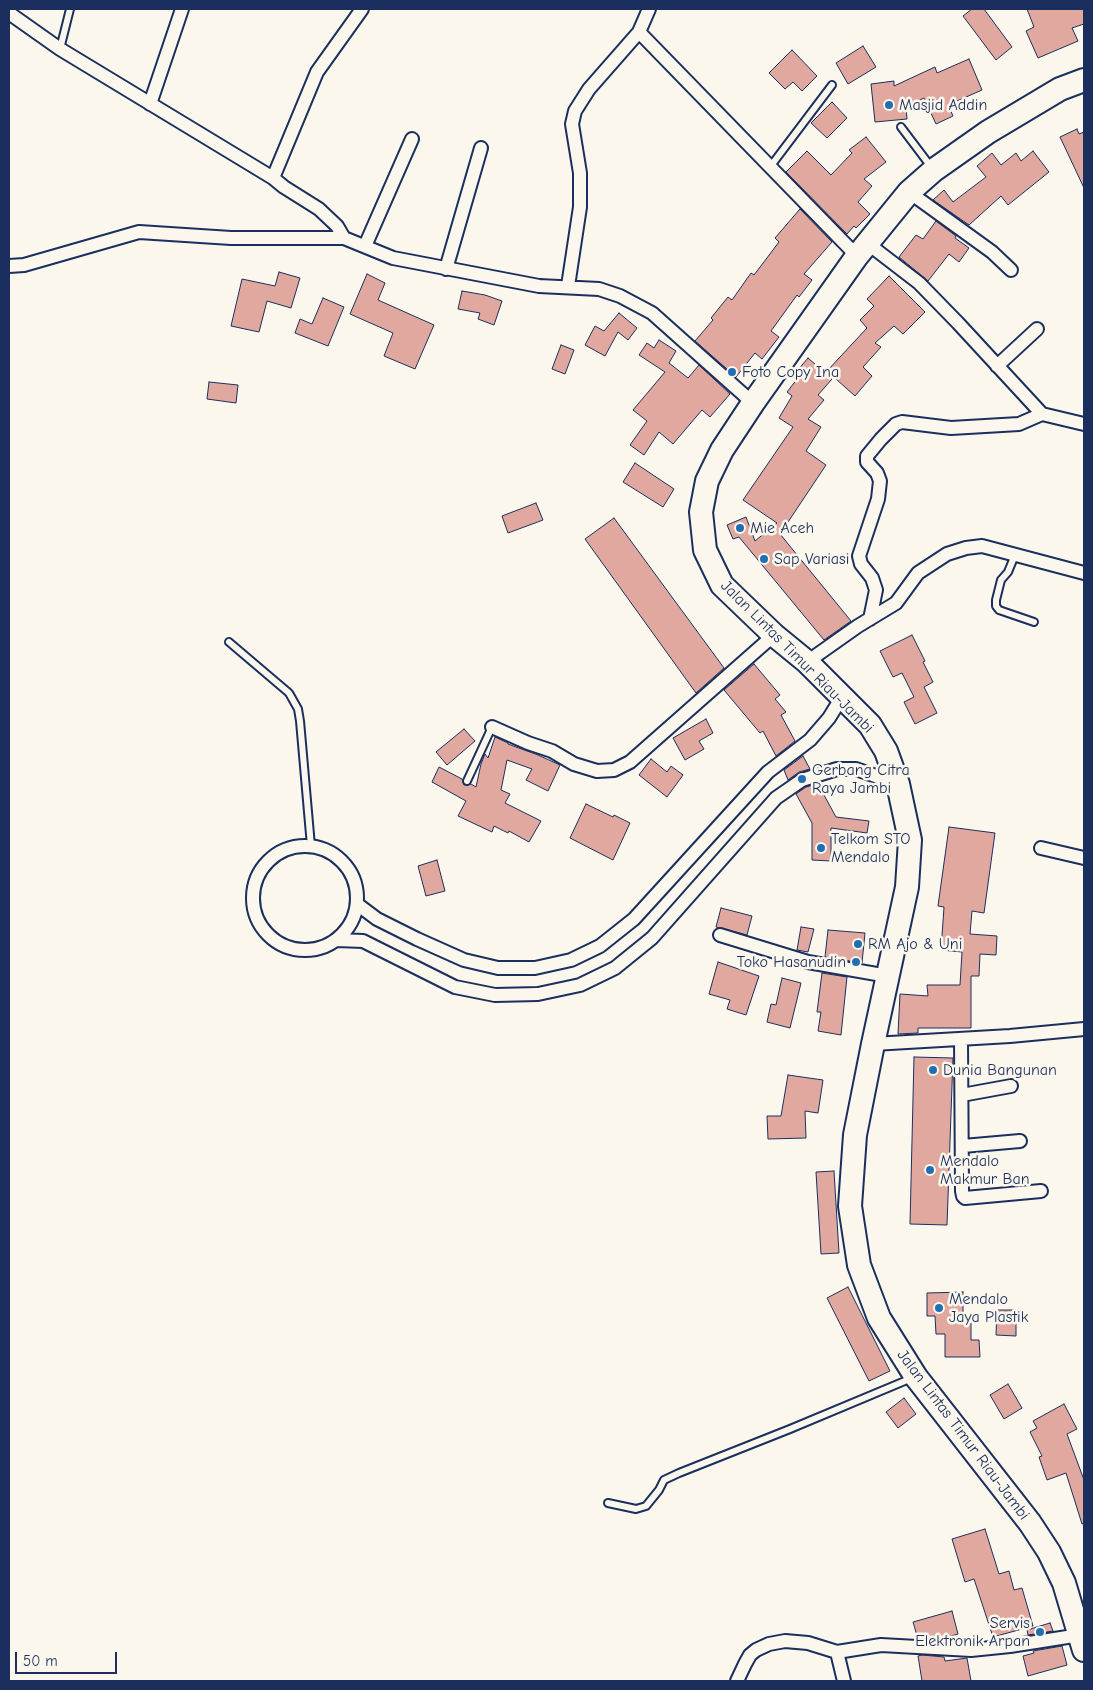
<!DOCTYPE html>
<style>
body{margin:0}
#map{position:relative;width:1093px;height:1690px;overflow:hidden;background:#fbf7ec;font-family:"Comic Neue",sans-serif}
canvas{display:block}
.frame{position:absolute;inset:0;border:10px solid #1b2f5e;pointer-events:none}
.scale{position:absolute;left:15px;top:1652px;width:102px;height:22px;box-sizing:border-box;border:2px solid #1b2f5e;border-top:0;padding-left:6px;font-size:15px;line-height:18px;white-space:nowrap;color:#1b2f5e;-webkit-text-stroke:4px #fbf7ec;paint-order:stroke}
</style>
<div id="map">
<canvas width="1093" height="1690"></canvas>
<div class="frame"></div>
<div class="scale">50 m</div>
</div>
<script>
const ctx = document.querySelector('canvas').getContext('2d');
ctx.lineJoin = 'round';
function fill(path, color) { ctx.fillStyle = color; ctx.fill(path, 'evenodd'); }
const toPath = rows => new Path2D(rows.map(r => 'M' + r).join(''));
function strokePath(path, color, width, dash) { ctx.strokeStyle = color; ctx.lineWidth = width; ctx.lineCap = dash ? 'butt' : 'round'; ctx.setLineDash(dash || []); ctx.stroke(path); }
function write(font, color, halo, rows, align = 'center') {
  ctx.font = font + ' "Comic Neue",sans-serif'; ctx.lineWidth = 5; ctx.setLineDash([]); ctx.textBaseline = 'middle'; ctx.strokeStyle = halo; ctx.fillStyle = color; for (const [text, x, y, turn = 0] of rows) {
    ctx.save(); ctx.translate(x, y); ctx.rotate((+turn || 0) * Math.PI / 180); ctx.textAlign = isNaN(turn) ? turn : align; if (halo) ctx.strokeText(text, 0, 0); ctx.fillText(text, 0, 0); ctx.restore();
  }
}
const building = toPath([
 [972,9,984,9,1012,47,996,60,963,16,972,9],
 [1027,9,1084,9,1084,24,1072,28,1078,41,1038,58,1026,31,1034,27,1027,9],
 [863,46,876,67,848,84,836,63,863,46],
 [792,50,817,76,802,91,793,82,785,89,769,73,792,50],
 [969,59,982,90,948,105,953,116,936,124,924,98,906,107,907,119,875,122,871,84,894,81,894,86,935,67,937,73,969,59],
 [832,102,847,118,827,138,811,123,832,102],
 [1077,129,1079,134,1084,132,1084,188,1060,137,1077,129],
 [866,137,886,162,864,179,872,186,858,202,870,214,856,228,854,226,847,234,786,172,807,151,831,175,852,153,849,150,866,137],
 [1033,151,1049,172,1008,205,1001,196,969,225,933,200,944,190,953,202,986,177,977,166,992,153,1001,165,1016,153,1021,161,1033,151],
 [800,209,832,242,804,274,812,280,799,297,797,295,771,331,779,337,762,359,755,353,736,377,695,341,713,320,711,318,728,297,732,300,751,273,754,275,779,242,775,238,800,209],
 [936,221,956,236,955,238,969,248,959,262,949,254,928,281,899,257,916,235,923,239,936,221],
 [279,272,300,278,291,308,267,301,259,332,231,326,242,279,275,286,279,272],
 [367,274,385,283,378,300,434,325,415,369,384,356,393,333,350,314,367,274],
 [889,276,925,312,903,334,894,326,875,343,881,347,863,367,872,376,855,396,827,371,867,328,860,320,874,306,867,299,889,276],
 [462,291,485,295,502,301,494,325,478,319,480,313,458,309,462,291],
 [323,298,344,307,328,346,295,333,300,319,312,324,323,298],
 [619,313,637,328,628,340,618,332,605,356,585,345,595,326,604,331,619,313],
 [659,340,676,351,669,363,688,378,699,365,730,394,710,417,702,410,673,444,659,432,644,455,630,445,647,421,633,410,665,372,639,355,647,343,654,348,659,340],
 [561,345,574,350,565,374,552,369,561,345],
 [808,358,832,379,818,395,824,400,808,419,821,427,806,451,826,465,780,534,851,621,824,640,739,537,733,539,727,525,746,517,755,541,777,523,743,500,793,427,779,418,792,396,787,392,801,374,797,371,808,358],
 [209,382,238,385,236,403,207,399,209,382],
 [635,463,674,489,663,507,623,482,635,463],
 [536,503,543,520,508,533,502,516,536,503],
 [614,518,724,668,696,693,585,539,614,518],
 [912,635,925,661,923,662,933,682,924,687,937,713,915,724,904,702,914,697,902,673,893,677,880,651,912,635],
 [754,664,780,695,775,699,786,712,781,715,795,741,776,756,763,731,760,733,724,690,754,664],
 [706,719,713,733,699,741,704,749,685,760,673,738,706,719],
 [464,729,475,741,447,765,436,752,464,729],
 [495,737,508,743,508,744,538,755,560,765,548,791,526,780,532,769,507,760,501,790,510,794,505,803,541,821,529,842,509,831,508,833,494,826,492,832,458,816,466,801,432,782,439,767,462,779,464,785,471,784,476,787,481,764,485,754,488,758,495,737],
 [803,756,810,769,799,772,788,780,784,770,803,756],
 [651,759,667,772,671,766,683,775,667,797,639,775,651,759],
 [818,784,836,817,869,821,867,833,831,828,831,861,812,860,812,823,796,794,806,787,818,784],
 [586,804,613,817,614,815,630,823,613,860,570,838,586,804],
 [949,827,995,833,984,913,972,911,970,934,997,936,996,955,980,954,979,976,971,976,971,1028,918,1028,918,1033,898,1034,900,994,928,996,927,985,960,985,962,952,941,950,944,907,938,906,949,827],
 [437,860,445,891,426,896,418,866,437,860],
 [721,908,752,916,747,935,716,927,721,908],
 [801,927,814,929,808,952,797,950,801,927],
 [828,930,865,933,862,963,825,957,828,930],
 [718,962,759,976,746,1015,727,1009,730,1000,709,994,718,962],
 [822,973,847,977,841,1035,818,1031,821,1012,817,1012,822,973],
 [782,978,801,983,790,1028,767,1022,771,1004,776,1005,782,978],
 [914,1057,953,1058,947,1225,910,1224,914,1057],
 [788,1075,823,1080,818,1113,805,1111,806,1138,768,1139,767,1116,781,1116,788,1075],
 [834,1171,839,1253,821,1254,816,1172,834,1171],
 [848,1287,890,1371,869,1381,827,1298,848,1287],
 [963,1292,963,1316,971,1316,971,1340,979,1340,980,1357,945,1357,945,1334,936,1334,935,1316,927,1316,927,1293,963,1292],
 [997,1310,1016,1310,1016,1336,996,1335,997,1310],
 [1008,1384,1022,1408,1004,1419,990,1395,1008,1384],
 [904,1398,916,1414,898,1428,886,1412,904,1398],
 [1064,1404,1077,1429,1067,1434,1084,1480,1084,1523,1082,1524,1066,1473,1047,1480,1039,1457,1042,1456,1030,1432,1037,1428,1033,1421,1064,1404],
 [985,1529,999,1574,1009,1571,1014,1590,1022,1588,1033,1626,993,1637,974,1579,965,1582,952,1539,985,1529],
 [952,1611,958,1634,941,1639,941,1640,918,1639,913,1622,952,1611],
 [1050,1623,1053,1631,1028,1635,1027,1630,1050,1623],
 [1062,1646,1067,1665,1028,1676,1023,1656,1034,1653,1033,1651,1062,1646],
 [922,1655,944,1657,945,1661,967,1658,971,1681,922,1681,918,1656,922,1655]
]);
const lane = toPath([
 [60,49,70,9],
 [901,127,932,168],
 [770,167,832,85],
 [1015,555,1008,572,1001,580,996,600,996,606,999,610,1034,622],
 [229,642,289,693,298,709,300,721,311,846],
 [467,781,492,727],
 [608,1503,636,1509,646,1506,659,1490,664,1480,679,1473,790,1429,912,1378]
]);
const street = toPath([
 [9,13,60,49,273,178],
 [639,32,857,256],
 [150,104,182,9],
 [909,192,992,252,1011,270],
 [344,238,337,226,319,209,284,187,273,178,317,72,362,9],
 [867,243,919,283,958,323,1042,414],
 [365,246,412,139],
 [9,266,24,265,139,232,231,238,344,238,393,258,539,286,599,289,620,296,652,313,753,403],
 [446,269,481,148],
 [568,286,580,207,580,173,572,124,575,111,589,89,639,32,649,9],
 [997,366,1037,329],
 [870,619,876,590,872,578,861,564,859,556,878,499,880,481,877,473,867,462,867,456,881,439,896,424,902,422,951,428,1019,424,1042,414,1084,424],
 [807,662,858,626,896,603,918,573,947,554,966,548,982,546,1084,573],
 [492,727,528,743,552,751,574,764,597,771,614,770,630,762,774,635],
 '253 898a52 52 0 1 1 104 0a52 52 0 1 1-104 0Z',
 [1041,848,1084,858],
 [357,904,377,919,417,939,464,960,498,968,535,968,571,960,600,946,634,919,768,772,810,740,829,718,842,697],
 [720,935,808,962,888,976],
 [337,940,363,941,455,987,495,995,538,994,580,985,615,968,652,938,776,798,802,780,837,769,856,769,898,784],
 [961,1040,962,1191,963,1196,965,1198,1041,1191],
 [873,1044,1010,1036,1084,1029],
 [962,1095,1011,1086],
 [963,1146,1020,1141],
 [837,1652,844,1681],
 [737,1681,745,1664,750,1655,756,1650,769,1644,785,1641,808,1643,837,1652,881,1645,971,1650,1010,1646,1080,1635]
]);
const highway = toPath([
 [1084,80,1060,89,988,132,934,170,909,192,857,256,753,403,722,450,707,481,701,512,705,550,722,585,774,635,807,662,870,725,886,751,898,784,910,840,907,887,873,1044,855,1135,850,1206,859,1265,879,1318,916,1377,1030,1523,1049,1552,1064,1583,1084,1650]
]);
const markers = [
 [889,105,5,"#1f6fb2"],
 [732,372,5,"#1f6fb2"],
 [740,528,5,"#1f6fb2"],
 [764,559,5,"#1f6fb2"],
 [802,779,5,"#1f6fb2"],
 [821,848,5,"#1f6fb2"],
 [858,944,5,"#1f6fb2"],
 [856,962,5,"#1f6fb2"],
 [933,1070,5,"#1f6fb2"],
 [930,1170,5,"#1f6fb2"],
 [939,1308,5,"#1f6fb2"],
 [1040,1632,5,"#1f6fb2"]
];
const poiNames = [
 ["Masjid Addin",899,105],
 ["Foto Copy Ina",742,372],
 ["Mie Aceh",750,528],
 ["Sap Variasi",774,559],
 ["Gerbang Citra",812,770],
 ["Raya Jambi",812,788],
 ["Telkom STO",831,839],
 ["Mendalo",831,857],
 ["RM Ajo & Uni",868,944],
 ["Toko Hasanudin",846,962,"right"],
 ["Dunia Bangunan",943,1070],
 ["Mendalo",940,1161],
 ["Makmur Ban",940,1179],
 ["Mendalo",949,1299],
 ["Jaya Plastik",949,1317],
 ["Servis",1030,1623,"right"],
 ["Elektronik Arpan",1030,1641,"right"]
];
const streetNames = [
 ["Jalan Lintas Timur Riau-Jambi",797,657,45],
 ["Jalan Lintas Timur Riau-Jambi",963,1435,53]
];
fill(building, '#e1a89f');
strokePath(building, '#1b2f5e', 1);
strokePath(lane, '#1b2f5e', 10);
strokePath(street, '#1b2f5e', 16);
strokePath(highway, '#1b2f5e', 26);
strokePath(lane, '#fbf7ec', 6);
strokePath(street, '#fbf7ec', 12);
strokePath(highway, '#fbf7ec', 22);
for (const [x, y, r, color] of markers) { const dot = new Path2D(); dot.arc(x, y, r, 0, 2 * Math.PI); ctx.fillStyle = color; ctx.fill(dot); strokePath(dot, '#fbf7ec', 2); }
write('16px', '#1b2f5e', '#fbf7ec', poiNames, 'left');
write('16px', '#1b2f5e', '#fbf7ec', streetNames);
</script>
